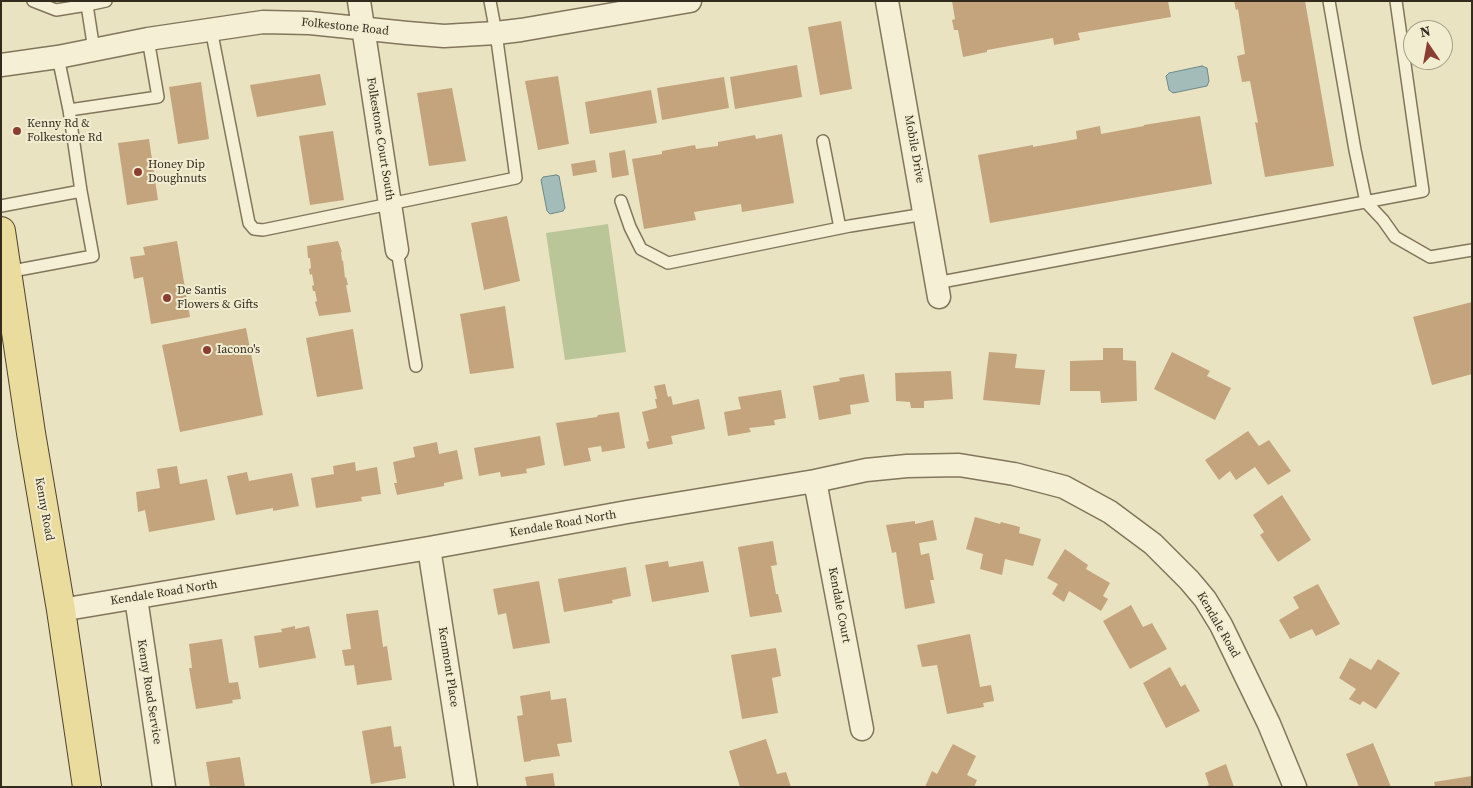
<!DOCTYPE html>
<style>
body{margin:0}
#map{position:relative;width:1473px;height:788px;overflow:hidden;background:#e9e3c2;font-family:"Source Serif 4",serif}
canvas{display:block}
.frame{position:absolute;inset:0;border:2px solid #332b1e;pointer-events:none}
.north{position:absolute;left:1403px;top:20px;width:50px;height:50px;box-sizing:border-box;background:#f2edd1;border:1px solid #a69f89;border-radius:50%;rotate:348deg;font-size:14px;font-weight:700;line-height:20px;text-align:center;color:#332b1e}
.north::after{content:'';display:block;margin:auto;width:18px;height:22px;background:#8b3d31;clip-path:polygon(50% 0,100% 100%,50% 72%,0 100%)}
</style>
<div id="map">
<canvas width="1473" height="788"></canvas>
<div class="frame"></div>
<div class="north">N</div>
</div>
<script>
const ctx = document.querySelector('canvas').getContext('2d');
ctx.lineJoin = 'round';
function fill(path, color) { ctx.fillStyle = color; ctx.fill(path, 'evenodd'); }
const toPath = rows => new Path2D(rows.map(r => 'M' + r).join(''));
function strokePath(path, color, width, dash) { ctx.strokeStyle = color; ctx.lineWidth = width; ctx.lineCap = dash ? 'butt' : 'round'; ctx.setLineDash(dash || []); ctx.stroke(path); }
function write(font, color, halo, rows, align = 'center') {
  ctx.font = font + ' "Source Serif 4",serif'; ctx.lineWidth = 4; ctx.setLineDash([]); ctx.textBaseline = 'middle'; ctx.strokeStyle = halo; ctx.fillStyle = color; for (const [text, x, y, turn = 0] of rows) {
    ctx.save(); ctx.translate(x, y); ctx.rotate((+turn || 0) * Math.PI / 180); ctx.textAlign = isNaN(turn) ? turn : align; if (halo) ctx.strokeText(text, 0, 0); ctx.fillText(text, 0, 0); ctx.restore();
  }
}
const green = toPath([
 [608,224,626,352,565,360,546,233]
]);
const water = toPath([
 [1202,66,1207,68,1209,81,1207,86,1173,93,1169,90,1166,76,1169,73,1202,66],
 [556,175,559,176,565,208,563,211,550,214,547,211,541,180,543,177,556,175]
]);
const building = toPath([
 [952,1,1168,1,1171,17,1078,33,1080,40,1054,45,1053,38,987,50,987,52,963,57,958,30,954,30,952,20,955,19],
 [1234,1,1305,1,1334,166,1265,177,1255,122,1258,123,1250,81,1242,82,1237,56,1245,54,1238,9,1236,10],
 [841,21,852,89,820,95,808,27],
 [797,65,802,97,735,109,730,77],
 [320,74,326,105,257,117,250,85],
 [558,76,569,144,538,150,525,81],
 [724,77,729,108,662,120,657,88],
 [201,82,209,139,178,144,169,87],
 [452,88,466,161,429,166,417,93],
 [651,90,657,123,590,134,585,102],
 [1200,116,1212,184,990,223,978,155,1033,145,1033,147,1077,139,1076,131,1100,126,1101,134,1144,126,1144,125],
 [333,131,344,200,310,205,299,136],
 [782,134,794,203,742,212,741,204,694,212,696,220,644,229,632,159,662,154,662,151,695,145,696,149,718,146,718,142,755,135,756,139],
 [149,139,158,200,127,205,118,143],
 [625,150,629,175,612,178,609,153],
 [595,160,597,172,573,176,571,164],
 [507,216,520,281,484,290,471,223],
 [177,241,190,317,151,324,143,277,134,279,130,257,145,255,143,247],
 [338,241,342,252,341,252,342,261,343,260,345,278,346,277,348,285,346,285,351,312,319,316,315,302,317,301,315,291,313,291,312,286,314,285,312,274,310,275,309,269,311,268,310,258,308,258,307,246],
 [1472,302,1472,374,1432,385,1413,317],
 [505,306,514,368,470,374,460,314],
 [246,328,263,415,180,432,162,345],
 [353,329,363,389,317,397,306,338],
 [1103,348,1123,348,1123,360,1136,361,1137,401,1101,403,1100,391,1070,391,1070,361,1103,360],
 [989,352,1017,354,1015,368,1045,370,1040,405,983,400],
 [1172,352,1210,371,1207,376,1231,388,1215,420,1154,389],
 [951,371,953,399,924,401,924,408,911,408,910,402,896,401,895,373],
 [864,374,869,402,850,405,851,414,819,420,813,386,840,381,839,378],
 [665,384,668,397,671,396,673,405,699,399,705,429,671,436,673,444,648,449,646,442,649,441,642,412,657,408,655,399,657,399,654,386],
 [781,390,786,418,774,420,775,425,749,428,751,432,728,436,724,412,741,409,738,397],
 [619,412,625,448,602,452,601,446,588,448,591,461,564,466,556,423,597,417,598,415],
 [1248,431,1259,446,1269,440,1291,471,1268,485,1255,467,1236,480,1230,471,1219,480,1205,460],
 [540,436,545,465,526,469,527,473,501,477,500,472,479,476,474,448],
 [437,442,439,454,457,450,463,479,444,483,444,486,397,495,394,483,397,483,393,462,415,457,413,447],
 [355,462,356,471,377,467,381,494,361,497,362,501,316,508,311,478,334,474,333,466],
 [177,466,180,484,207,479,215,520,149,532,145,510,138,512,136,492,160,488,157,469],
 [247,472,249,481,292,473,299,506,273,511,273,508,236,515,227,476],
 [1282,495,1311,540,1278,562,1260,535,1264,532,1253,515],
 [975,517,1000,524,1001,522,1020,527,1019,533,1041,539,1033,566,1005,559,1002,575,980,569,983,554,966,549],
 [933,520,937,540,919,543,921,555,929,553,934,580,930,580,935,603,905,609,896,552,892,553,886,525,915,521,915,524],
 [773,541,777,565,771,566,776,594,778,594,782,612,750,617,738,547],
 [1065,549,1088,565,1086,569,1110,583,1103,596,1108,599,1101,611,1069,591,1064,602,1052,594,1058,584,1047,578],
 [668,561,669,567,703,561,709,592,652,602,645,565],
 [626,567,631,596,612,600,613,603,564,612,558,579],
 [539,581,550,643,513,649,506,613,498,615,493,589],
 [1318,584,1340,624,1316,636,1312,629,1290,639,1279,620,1299,608,1293,597],
 [1131,605,1143,627,1152,623,1167,649,1130,669,1103,621],
 [378,610,383,647,387,646,392,680,357,685,354,665,345,666,342,650,351,649,346,614],
 [295,626,295,629,309,626,316,658,259,668,254,636,282,632,281,629],
 [970,634,980,687,991,685,994,701,983,703,984,707,947,714,937,665,922,667,917,645],
 [222,639,229,683,238,682,241,699,232,700,233,703,196,709,189,668,192,668,189,644],
 [776,648,781,676,772,678,778,713,742,719,731,655],
 [1350,658,1371,670,1378,659,1400,673,1376,709,1363,701,1360,705,1349,699,1356,689,1339,678],
 [1170,667,1181,687,1185,684,1200,711,1166,728,1143,683],
 [550,691,551,700,566,698,572,742,557,744,560,756,531,760,531,761,524,762,517,716,523,715,520,696],
 [391,726,394,747,401,746,406,778,371,784,362,731],
 [766,739,777,774,786,772,791,787,740,787,729,751],
 [1373,743,1391,787,1359,787,1346,754],
 [953,744,976,756,967,775,977,780,974,787,925,787,932,771,937,774],
 [240,757,245,787,210,787,206,762],
 [1226,764,1234,787,1204,787,1209,785,1205,773],
 [553,773,555,787,527,787,525,777],
 [1472,776,1472,787,1435,787,1434,782]
]);
const service = toPath([
 [33,1,56,10,87,5,94,50],
 [1329,1,1355,150,1366,202,1383,220,1395,237,1430,257,1472,250],
 [87,5,106,1],
 [211,29,249,223,254,229,263,230,516,178,496,33,490,1],
 [58,57,69,110,158,97,148,39],
 [69,110,81,191],
 [823,141,840,228],
 [621,201,630,227,641,249,668,263,850,226,925,214],
 [1,206,81,191,93,256,7,272],
 [397,250,416,366],
 [936,283,1423,191,1396,1]
]);
const minor = toPath([
 [359,1,397,250],
 [887,1,939,297],
 [1,65,58,57,148,39,263,22,310,23,407,33,444,36,496,33,521,30,690,1],
 [815,481,862,729],
 [429,548,466,787],
 [136,598,164,787],
 [61,610,429,548,627,512,815,481,866,470,907,466,959,465,1014,474,1064,487,1110,512,1153,544,1189,580,1205,599,1221,625,1269,724,1295,787]
]);
const primary = toPath([
 [1,231,31,433,61,610,87,787]
]);
const markers = [
 [17,131,5,"#8b3d31"],
 [138,172,5,"#8b3d31"],
 [167,298,5,"#8b3d31"],
 [207,350,5,"#8b3d31"]
];
const streetNames = [
 ["Folkestone Road",345,27,6],
 ["Folkestone Court South",380,139,81],
 ["Mobile Drive",914,149,80],
 ["Kenny Road",44,509,80],
 ["Kendale Road North",563,524,-10],
 ["Kendale Road North",164,593,-9],
 ["Kendale Court",839,605,79],
 ["Kendale Road",1218,625,60],
 ["Kenmont Place",448,667,81],
 ["Kenny Road Service",149,692,81]
];
const poiNames = [
 ["Kenny Rd &",27,124],
 ["Folkestone Rd",27,138],
 ["Honey Dip",148,165],
 ["Doughnuts",148,179],
 ["De Santis",177,291],
 ["Flowers & Gifts",177,305],
 ["Iacono's",217,350]
];
fill(green, '#bac698');
fill(water, '#a4bcb9');
strokePath(water, '#6c8986', 1);
fill(building, '#c4a47c');
strokePath(service, '#82755b', 14);
strokePath(minor, '#82755b', 25);
strokePath(primary, '#50432f', 30);
strokePath(service, '#f5f0d5', 11);
strokePath(minor, '#f5f0d5', 22);
strokePath(primary, '#eadc9d', 28);
for (const [x, y, r, color] of markers) { const dot = new Path2D(); dot.arc(x, y, r, 0, 2 * Math.PI); ctx.fillStyle = color; ctx.fill(dot); strokePath(dot, '#f2edd1', 2); }
write('12px', '#332b1e', '#f2edd1', streetNames);
write('12px', '#332b1e', '#f2edd1', poiNames, 'left');
</script>
